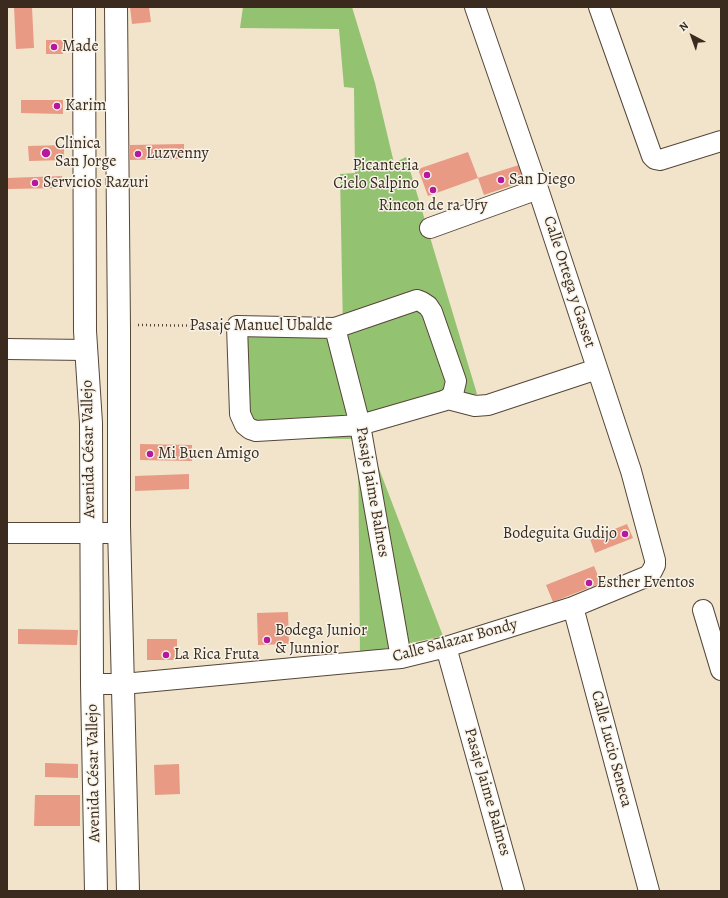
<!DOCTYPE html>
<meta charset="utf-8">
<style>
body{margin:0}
#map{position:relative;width:728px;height:898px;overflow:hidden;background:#f1e4ca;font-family:Alegreya,serif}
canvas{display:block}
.frame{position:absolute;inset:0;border:8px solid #3b2a1e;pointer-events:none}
.north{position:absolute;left:672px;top:16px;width:40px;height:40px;-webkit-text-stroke:3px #f7f3e8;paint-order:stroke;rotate:319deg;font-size:11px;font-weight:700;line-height:16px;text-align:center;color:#3b2a1e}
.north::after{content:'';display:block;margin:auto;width:14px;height:18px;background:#3b2a1e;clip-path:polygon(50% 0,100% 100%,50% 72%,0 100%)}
</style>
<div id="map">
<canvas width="728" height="898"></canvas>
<div class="frame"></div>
<div class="north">N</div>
</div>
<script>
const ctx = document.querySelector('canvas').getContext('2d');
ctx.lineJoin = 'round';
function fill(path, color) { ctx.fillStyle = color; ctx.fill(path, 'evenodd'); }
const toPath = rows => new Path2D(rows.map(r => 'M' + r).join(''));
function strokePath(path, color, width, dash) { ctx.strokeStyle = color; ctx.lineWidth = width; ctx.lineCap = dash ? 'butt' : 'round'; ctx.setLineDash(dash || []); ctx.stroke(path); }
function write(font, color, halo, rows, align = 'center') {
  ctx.font = font + ' Alegreya,serif'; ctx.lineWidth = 3; ctx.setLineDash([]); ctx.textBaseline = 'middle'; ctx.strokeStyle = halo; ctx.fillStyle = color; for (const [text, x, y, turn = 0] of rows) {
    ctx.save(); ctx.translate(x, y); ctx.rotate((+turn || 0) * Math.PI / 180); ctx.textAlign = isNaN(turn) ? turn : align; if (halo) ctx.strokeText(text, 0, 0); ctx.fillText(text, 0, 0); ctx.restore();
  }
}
const green = toPath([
 [243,7,352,7,375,83,394,163,406,157,477,394,365,432,443,636,360,654,358,439,247,438,246,332,343,330,340,174,355,173,354,88,344,87,339,29,240,28]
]);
const building = toPath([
 [14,7,32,7,34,48,16,49],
 [130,7,149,7,151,22,132,24],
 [46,40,63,40,63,54,46,54],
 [21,100,63,100,63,114,21,113],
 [184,144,184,159,130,160,130,145],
 [64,145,64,160,29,161,28,146],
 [468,152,478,178,519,165,525,181,484,195,478,178,428,196,418,169],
 [62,176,63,188,7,189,7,178],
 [140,444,192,445,192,461,140,460],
 [189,474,189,489,135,491,135,476],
 [627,524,633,538,595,553,590,539],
 [594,566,601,583,553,602,546,585],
 [288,612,289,644,258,645,257,613],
 [18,629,78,630,77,645,18,644],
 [147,639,177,639,177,660,147,660],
 [45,763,78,764,78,778,45,777],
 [179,764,180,794,155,795,154,765],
 [35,795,80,795,80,826,34,826]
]);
const path = toPath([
 [138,325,219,326]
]);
const street = toPath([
 [599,7,652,156,655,159,660,160,721,141],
 [430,228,538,189],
 [417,300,422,302,428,306,432,312,456,381,453,394,448,399,443,401,360,425,256,431,250,429,245,425,240,414,237,326,335,328,417,300],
 [335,328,360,425,401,658],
 [7,349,86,350],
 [448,399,475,406,488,405,597,369],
 [7,533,119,533],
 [573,607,649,891],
 [703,610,721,670],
 [446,647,514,891],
 [92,684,123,684,401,658,446,647,573,607,648,576,652,571,655,565,655,560,631,471,538,189,475,7]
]);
const secondary = toPath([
 [84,7,85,331,91,423,92,684,96,891],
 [116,7,119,329,119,526,128,891]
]);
const markers = [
 [54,47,4,"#b5179e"],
 [57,106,4,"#b5179e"],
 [46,153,5,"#b5179e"],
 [138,154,4,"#b5179e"],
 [427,175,4,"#b5179e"],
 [501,180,4,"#b5179e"],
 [35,183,4,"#b5179e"],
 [433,190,4,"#b5179e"],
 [150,454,4,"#b5179e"],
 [625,534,4,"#b5179e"],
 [589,583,4,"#b5179e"],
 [267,640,4,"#b5179e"],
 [166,655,4,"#b5179e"]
];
const poiNames = [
 ["Made",62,47],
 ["Karim",65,106],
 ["Clinica",55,144],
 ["San Jorge",55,162],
 ["Luzvenny",146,154],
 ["Picanteria",419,166,"right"],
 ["Cielo Salpino",419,184,"right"],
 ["San Diego",509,180],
 ["Servicios Razuri",43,183],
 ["Rincon de ra Ury",433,206,"center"],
 ["Mi Buen Amigo",158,454],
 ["Bodeguita Gudijo",617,534,"right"],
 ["Esther Eventos",597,583],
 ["Bodega Junior",275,631],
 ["& Junnior",275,649],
 ["La Rica Fruta",174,655]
];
const streetNames = [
 ["Calle Ortega y Gasset",569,282,72],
 ["Pasaje Manuel Ubalde",261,326],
 ["Avenida César Vallejo",89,449,-91],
 ["Pasaje Jaime Balmes",372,492,80],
 ["Calle Salazar Bondy",455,641,-15],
 ["Calle Lucio Seneca",611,749,75],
 ["Avenida César Vallejo",94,773,-91],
 ["Pasaje Jaime Balmes",487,792,74]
];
fill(green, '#93c271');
fill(building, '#e89a85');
strokePath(street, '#564638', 22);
strokePath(secondary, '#564638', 24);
strokePath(path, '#564638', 2.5, [1, 3]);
strokePath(street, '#fff', 20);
strokePath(secondary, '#fff', 22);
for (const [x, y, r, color] of markers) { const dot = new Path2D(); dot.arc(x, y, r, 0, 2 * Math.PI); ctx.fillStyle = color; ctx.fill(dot); strokePath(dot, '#f7f3e8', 1.5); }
write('16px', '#3b2a1e', '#f7f3e8', poiNames, 'left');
write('16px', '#3b2a1e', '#f7f3e8', streetNames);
</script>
